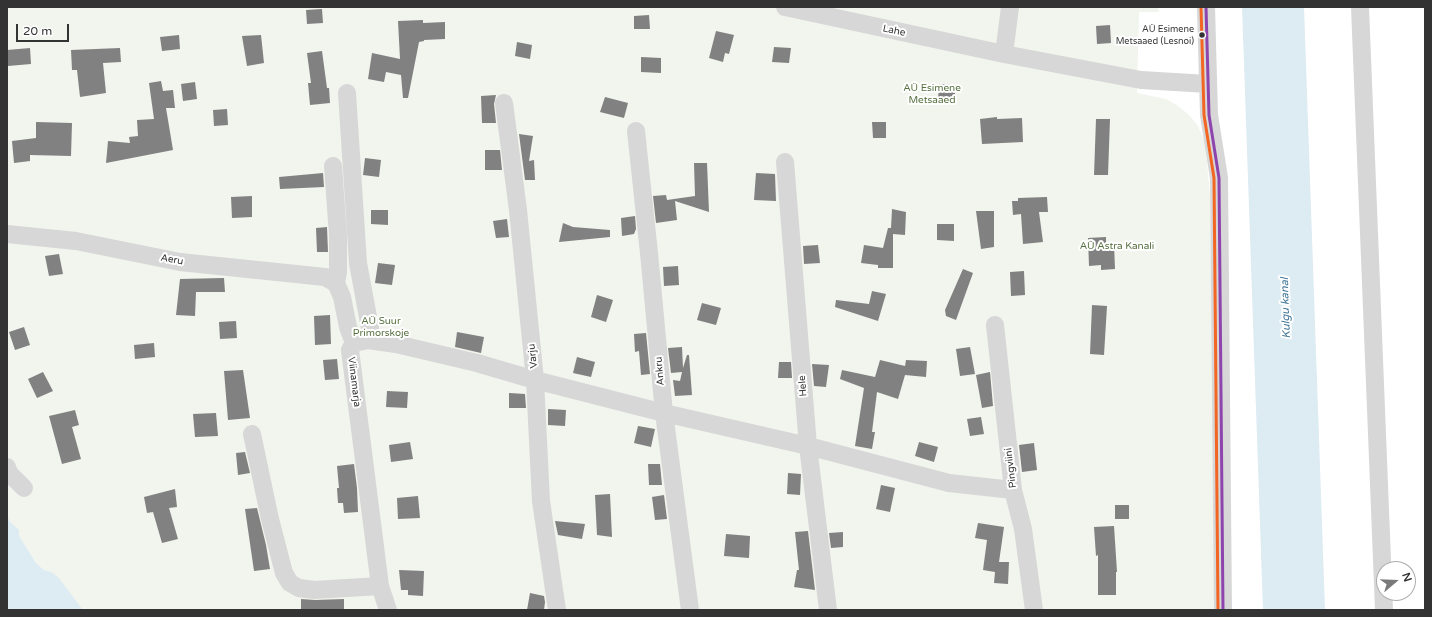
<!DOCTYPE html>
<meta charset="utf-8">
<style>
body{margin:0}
#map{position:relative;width:1432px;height:617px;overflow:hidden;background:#fff;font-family:"Varela Round",sans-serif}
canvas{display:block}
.frame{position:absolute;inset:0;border:8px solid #333;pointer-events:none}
.north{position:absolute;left:1376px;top:561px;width:40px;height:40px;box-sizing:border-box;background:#fff;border:1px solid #adadad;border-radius:50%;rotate:71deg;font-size:11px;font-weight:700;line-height:16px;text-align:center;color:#333}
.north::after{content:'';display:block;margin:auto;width:14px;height:18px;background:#7a7a7a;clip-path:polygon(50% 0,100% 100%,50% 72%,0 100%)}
.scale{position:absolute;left:16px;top:24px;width:53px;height:18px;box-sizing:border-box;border:2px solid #333;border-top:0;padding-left:5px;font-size:12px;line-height:14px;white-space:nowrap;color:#333;-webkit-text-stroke:3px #fff;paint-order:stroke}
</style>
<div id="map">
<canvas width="1432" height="617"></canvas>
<div class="frame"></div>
<div class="north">N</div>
<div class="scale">20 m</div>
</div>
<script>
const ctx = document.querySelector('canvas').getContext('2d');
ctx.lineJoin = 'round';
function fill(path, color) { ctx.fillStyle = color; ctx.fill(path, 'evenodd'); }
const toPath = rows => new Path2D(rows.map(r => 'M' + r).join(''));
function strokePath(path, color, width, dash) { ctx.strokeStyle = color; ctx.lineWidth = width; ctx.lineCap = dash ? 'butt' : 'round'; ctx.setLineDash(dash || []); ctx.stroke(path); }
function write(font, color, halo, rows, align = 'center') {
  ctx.font = font + ' "Varela Round",sans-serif'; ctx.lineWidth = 4; ctx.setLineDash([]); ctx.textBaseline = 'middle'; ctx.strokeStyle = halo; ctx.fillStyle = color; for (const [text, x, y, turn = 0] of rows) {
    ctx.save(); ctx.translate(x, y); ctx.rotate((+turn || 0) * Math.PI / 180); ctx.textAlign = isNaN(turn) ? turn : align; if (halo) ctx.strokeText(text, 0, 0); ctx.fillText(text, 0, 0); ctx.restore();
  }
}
const green = toPath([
 [7,7,1158,7,1159,12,1139,12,1137,93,1166,99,1178,106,1189,115,1198,126,1205,142,1210,194,1215,563,1218,610,83,610,51,572,44,570,36,563,19,536,18,530,11,523,7,516]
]);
const water = toPath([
 [1242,7,1304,7,1325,610,1263,610],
 [7,516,11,523,19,530,19,536,36,563,44,570,51,572,58,577,83,610,7,610]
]);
const building = toPath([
 [322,9,323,23,307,24,306,10],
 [649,15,650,29,634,29,634,16],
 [423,20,423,23,445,22,445,39,424,40,424,41,419,42,408,98,403,98,401,75,386,72,384,82,368,79,372,53,400,59,398,21],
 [1110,25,1111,43,1097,44,1096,26],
 [716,31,734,35,729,54,725,53,723,62,709,58],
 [179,35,180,49,162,51,160,37],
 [261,35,264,63,247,66,242,36],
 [517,42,532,45,530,59,515,56],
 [774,47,791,48,789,63,772,62],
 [30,48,31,64,8,66,7,50],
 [120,48,121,62,103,63,106,93,80,97,77,70,72,70,71,50],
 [322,51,327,88,329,88,330,103,310,105,308,83,311,83,307,53],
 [641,57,661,58,661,73,641,72],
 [161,81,163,91,173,90,175,108,166,108,173,150,106,163,108,141,130,143,129,137,138,136,137,120,154,119,149,83],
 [195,82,197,99,183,101,181,84],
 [939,84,955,85,955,103,938,101],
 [496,95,494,104,496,123,482,123,481,96],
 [605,97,628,103,624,118,600,112],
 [227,109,228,125,214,126,213,110],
 [997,117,997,119,1022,118,1023,142,982,144,980,119],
 [1096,119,1110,119,1108,175,1094,175],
 [36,122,72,123,71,156,30,155,30,161,14,163,12,141,36,138],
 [872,122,886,122,886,138,873,138],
 [519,134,533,136,529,161,534,160,535,180,525,180],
 [485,150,500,150,502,170,485,170],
 [365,158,381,160,379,177,363,175],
 [694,163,707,163,709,212,675,201,677,220,656,223,653,196,666,195,667,200,695,196],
 [323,173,324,187,280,189,279,177],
 [756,173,775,174,776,201,754,200],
 [252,196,252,217,232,218,231,197],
 [1047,197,1048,212,1039,212,1043,242,1023,244,1021,214,1013,215,1012,201,1018,201,1018,198],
 [892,209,906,212,905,235,893,234,893,268,878,268,878,265,861,263,864,245,883,248,888,228,891,228],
 [371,210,388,210,388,225,371,224],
 [976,211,994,211,994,247,981,249],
 [635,216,636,229,634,234,622,236,621,218],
 [507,219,509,237,496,238,493,221],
 [563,223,573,227,610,230,610,237,559,242],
 [937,224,954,224,954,241,937,240],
 [327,227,328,252,317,252,316,228],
 [1106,237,1106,244,1114,244,1115,269,1101,270,1101,265,1089,266,1088,238],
 [818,245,820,263,804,264,803,246],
 [59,254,63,274,49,276,45,256],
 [378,263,395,265,392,285,375,283],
 [678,266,679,285,664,286,663,267],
 [963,269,973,273,956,320,946,316,945,310],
 [1024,271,1025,295,1011,296,1010,272],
 [224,278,225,292,196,292,195,316,176,315,180,279],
 [872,291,886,294,878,321,835,307,836,300,869,304],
 [597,295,613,300,606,322,591,317],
 [702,303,721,308,716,325,697,320],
 [1092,305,1107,306,1104,355,1090,354],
 [330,315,331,344,315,345,314,316],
 [236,321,237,338,220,339,219,322],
 [24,327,30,345,15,350,9,332],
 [457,332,484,337,481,353,455,347],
 [646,333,650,374,641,375,639,351,635,352,634,334],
 [154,343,155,357,135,359,134,345],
 [682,347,683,368,687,355,689,355,692,395,675,396,673,380,680,381,682,372,671,373,668,348],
 [970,347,975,374,960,376,956,349],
 [577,357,595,362,591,377,573,373],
 [337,359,339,379,325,380,323,360],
 [880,360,905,366,906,360,927,361,926,377,905,375,898,399,877,392,872,432,875,432,872,449,855,446,864,388,840,379,842,370,875,377],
 [779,362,791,362,792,378,778,378],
 [812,364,829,365,826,387,814,386],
 [243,370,250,418,228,420,224,371],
 [43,372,53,391,37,398,28,379],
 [990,372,993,406,982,408,976,375],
 [387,391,408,392,407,408,386,407],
 [509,393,525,394,526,408,509,408],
 [548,409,566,410,565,426,548,425],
 [75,410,79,425,72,427,81,459,62,464,49,416],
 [216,413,218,436,195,437,193,414],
 [981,417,984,434,970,436,967,419],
 [638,426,655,429,651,447,634,443],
 [410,442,413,459,391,462,389,445],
 [919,442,938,447,934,462,915,456],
 [1034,443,1037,470,1022,472,1019,445],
 [245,452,250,473,238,475,236,453],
 [354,464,357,488,358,512,344,513,343,503,338,503,337,488,339,488,337,466],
 [648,464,660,464,662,485,649,485],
 [788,473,801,474,800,495,787,494],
 [881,485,895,488,890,512,876,509],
 [175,489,177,507,169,508,178,539,162,543,153,512,147,513,144,497],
 [610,494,612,537,597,535,595,495],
 [664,495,667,519,655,520,652,497],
 [418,496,420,518,398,519,397,498],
 [1115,505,1129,505,1129,519,1115,519],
 [257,508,266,545,270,569,254,571,245,509],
 [555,521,585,524,582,539,558,535],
 [978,523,1004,527,999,562,1009,562,1008,584,994,583,995,572,983,570,987,540,975,538],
 [1114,526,1117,572,1116,572,1116,595,1098,595,1098,555,1096,556,1094,527],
 [808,531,815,590,794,587,797,570,799,570,795,532],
 [843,532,843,547,831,548,829,533],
 [726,534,750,536,749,558,724,556],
 [399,570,424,571,423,596,408,595,408,590,401,590],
 [530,593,544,596,545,602,544,610,527,610],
 [301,599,315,600,344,599,344,610,301,610]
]);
const minor = toPath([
 [785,7,1004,54,1141,80,1208,84],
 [1206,7,1209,115,1219,178,1223,610],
 [1360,7,1384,610],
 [1004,54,1010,7],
 [347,93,358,263,370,328,368,340,354,343,350,350,380,586,388,610],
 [504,103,518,210,535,380,541,501,557,610],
 [636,131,649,253,664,413,690,610],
 [785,162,808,446,828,610],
 [333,166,338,235,338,272,336,283,342,297,348,327,354,343],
 [7,234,76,241,180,262,325,277,336,283],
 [995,325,1013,490,1023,529,1034,610],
 [368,340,396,344,477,363,535,380,664,413,808,446,949,483,1013,490],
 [252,434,270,519,284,573,290,583,299,588,314,590,380,586],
 [7,467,9,473,24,488]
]);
const bus1 = toPath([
 [1206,7,1209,115,1219,178,1223,610]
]);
const bus2 = toPath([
 [1201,7,1204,115,1214,178,1218,610]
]);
const markers = [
 [1202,35,3.5,"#333"]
];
const busNames = [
 ["AÜ Esimene",1194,30],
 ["Metsaaed (Lesnoi)",1194,42]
];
const streetNames = [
 ["Lahe",894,31,12],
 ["Aeru",172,260,10],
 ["Varju",533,356,-96],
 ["Ankru",660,371,-95],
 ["Viinamarja",354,382,83],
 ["Hele",803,386,-95],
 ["Pingviini",1011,468,-97]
];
const parkNames = [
 ["AÜ Esimene",932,88],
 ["Metsaaed",932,100],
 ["AÜ Astra Kanali",1117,246],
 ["AÜ Suur",381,321],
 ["Primorskoje",381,333]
];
const waterNames = [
 ["Kulgu kanal",1286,308,-92]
];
fill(green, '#f1f5ed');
fill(water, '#ddebf3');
fill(building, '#818181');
strokePath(minor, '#d7d7d7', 18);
strokePath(bus1, '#8e44ad', 3);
strokePath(bus2, '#f26522', 3);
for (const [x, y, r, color] of markers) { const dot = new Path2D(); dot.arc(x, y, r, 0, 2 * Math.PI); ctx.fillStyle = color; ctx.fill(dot); strokePath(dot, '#fff', 1.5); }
write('9px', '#333', '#fff', busNames, 'right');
write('10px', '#333', '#fff', streetNames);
write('10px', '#56703f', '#fff', parkNames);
write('italic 11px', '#3f7597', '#fff', waterNames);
</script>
